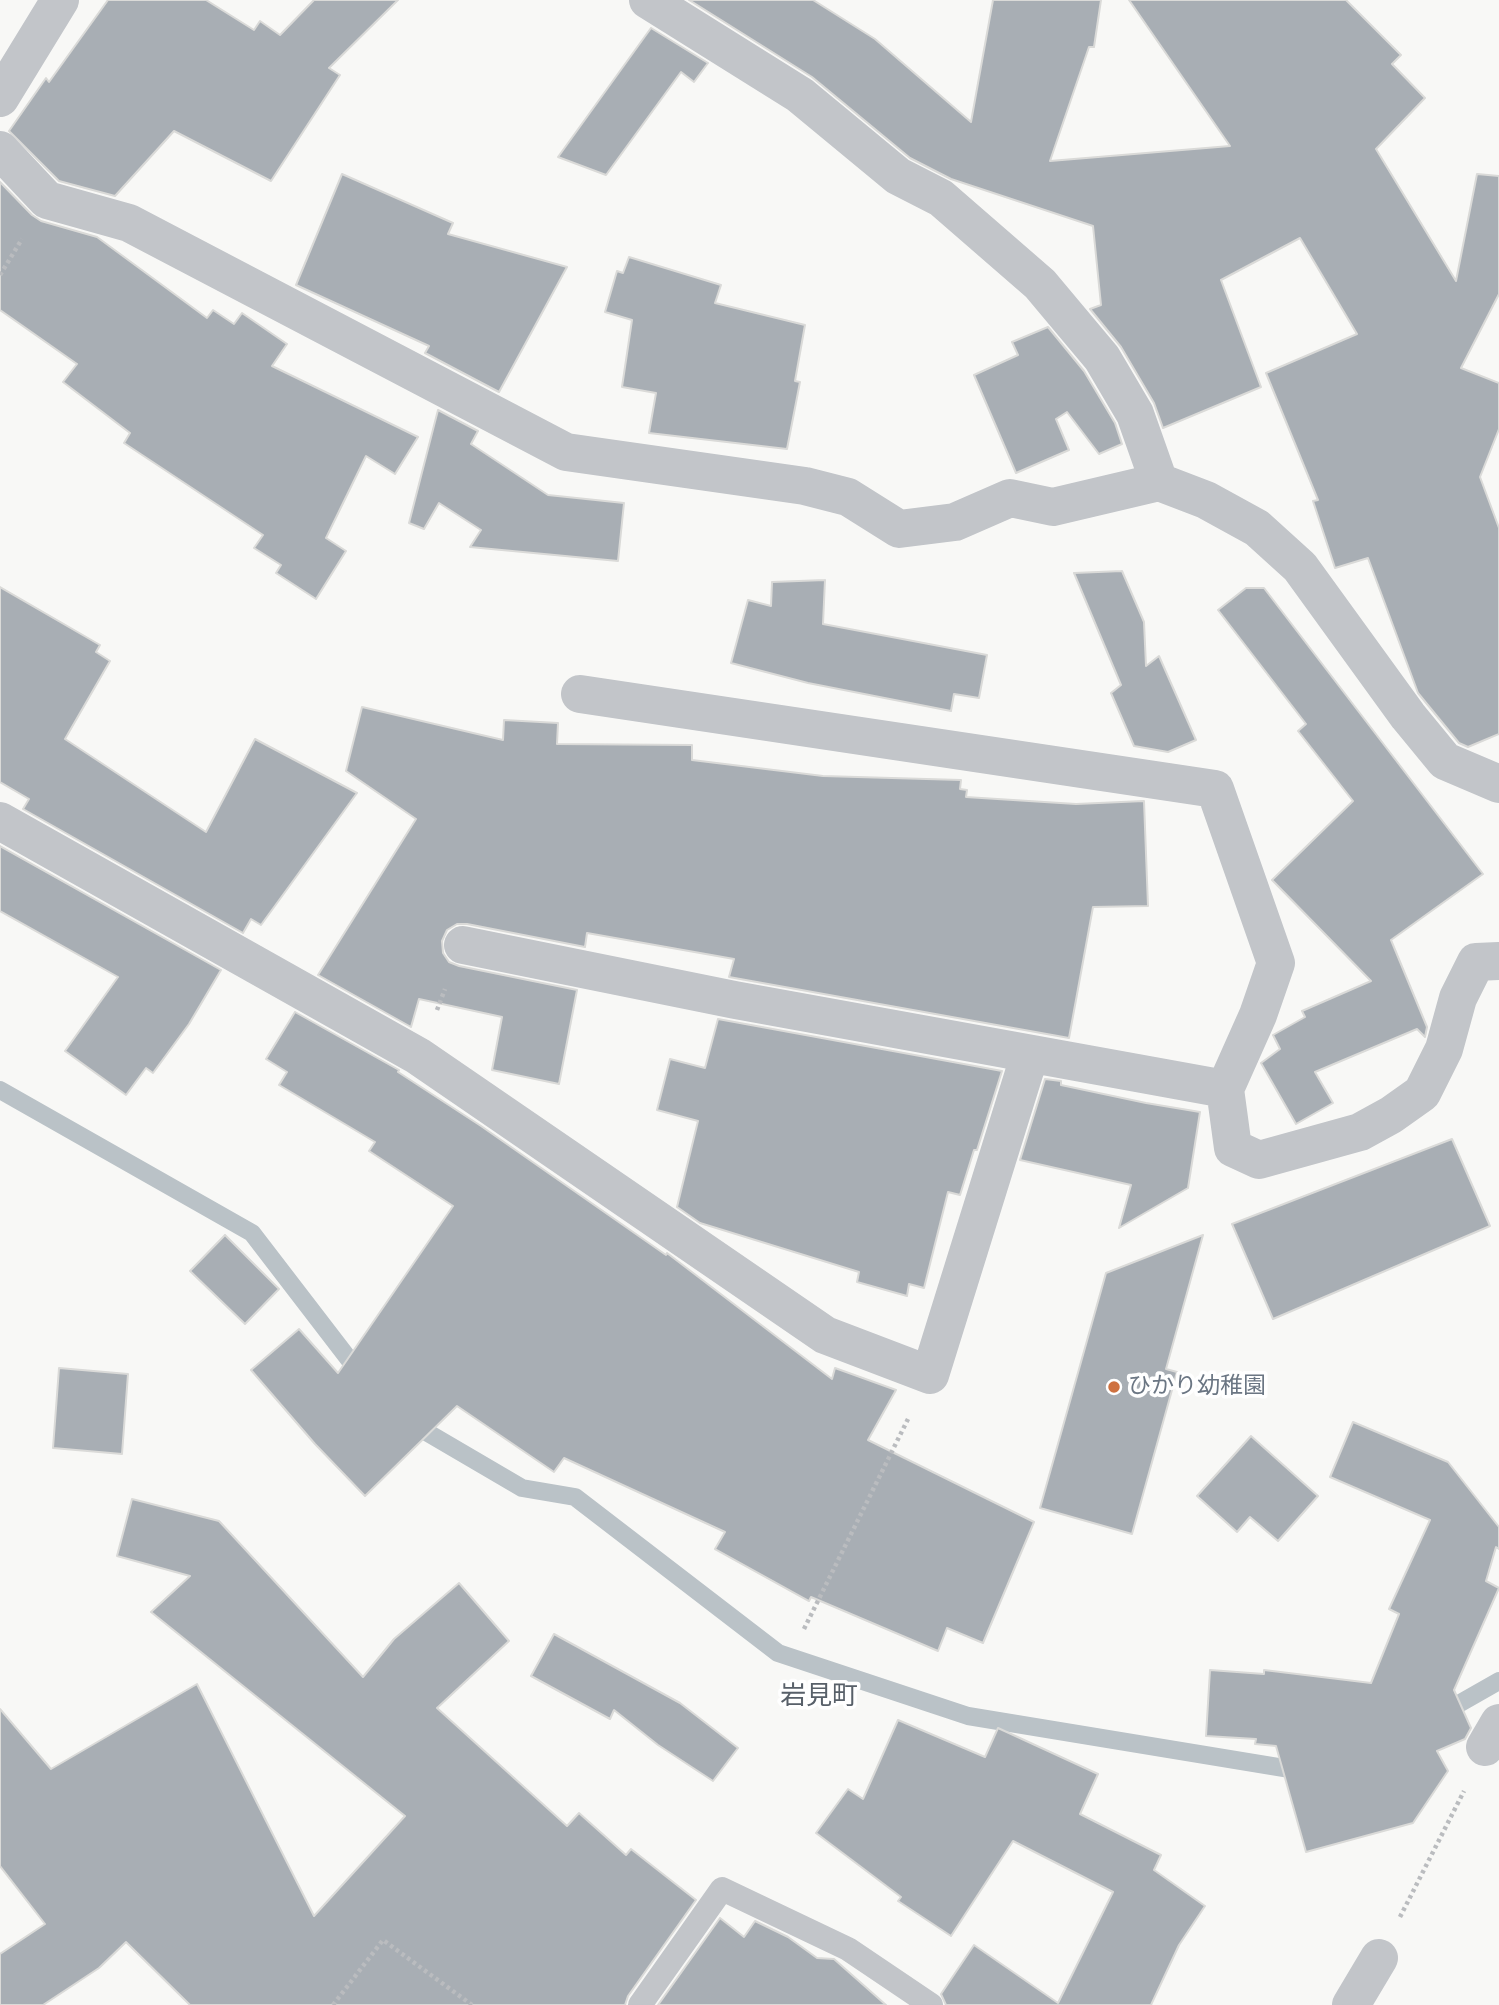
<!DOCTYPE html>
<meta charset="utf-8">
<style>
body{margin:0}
canvas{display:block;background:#f8f8f6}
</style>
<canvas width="1499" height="2005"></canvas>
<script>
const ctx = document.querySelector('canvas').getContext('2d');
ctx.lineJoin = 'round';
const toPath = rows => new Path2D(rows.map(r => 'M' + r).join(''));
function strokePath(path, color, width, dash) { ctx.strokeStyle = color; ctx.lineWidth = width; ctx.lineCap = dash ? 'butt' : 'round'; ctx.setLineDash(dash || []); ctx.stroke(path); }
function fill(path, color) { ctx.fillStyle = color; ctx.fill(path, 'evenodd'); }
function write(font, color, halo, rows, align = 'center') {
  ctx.font = font + ' "Roboto Condensed","Noto Sans JP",sans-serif'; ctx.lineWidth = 7; ctx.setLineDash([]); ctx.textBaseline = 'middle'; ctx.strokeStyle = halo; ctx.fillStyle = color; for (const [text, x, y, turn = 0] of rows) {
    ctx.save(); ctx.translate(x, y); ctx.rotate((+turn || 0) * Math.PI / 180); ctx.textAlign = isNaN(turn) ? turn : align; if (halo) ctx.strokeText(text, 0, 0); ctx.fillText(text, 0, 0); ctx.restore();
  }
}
const stream = toPath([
 [0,1090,252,1233,361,1375],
 [411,1423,522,1488,575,1497,778,1653,968,1716,1290,1769,1304,1765],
 [1441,1714,1499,1681]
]);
const building = toPath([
 [108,0,206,0,254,30,260,21,280,35,314,0,398,0,329,68,340,75,271,181,174,131,115,196,59,181,9,131,46,78,49,82,108,0],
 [689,0,813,0,875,39,971,122,993,0,1101,0,1094,47,1089,47,1050,161,1230,146,1129,0,1346,0,1401,55,1392,64,1425,98,1376,149,1456,281,1477,174,1499,176,1499,294,1461,368,1499,383,1499,429,1480,477,1499,528,1499,734,1468,747,1459,743,1418,693,1368,558,1335,568,1313,501,1318,500,1266,373,1357,334,1300,238,1221,280,1261,387,1163,428,1154,403,1121,347,1090,309,1101,305,1093,226,951,179,910,158,812,77,689,0],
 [651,28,708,63,694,82,681,72,606,175,558,157,651,28],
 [342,174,453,223,448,234,567,267,499,392,425,353,429,346,296,285,342,174],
 [0,182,32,215,41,221,97,237,207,318,213,310,234,324,242,313,287,344,272,366,418,437,395,474,366,456,326,538,346,551,316,599,276,573,281,565,254,548,263,535,124,443,130,433,63,382,77,364,0,310,0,182],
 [629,257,721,285,715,303,805,325,795,381,800,382,787,449,649,433,656,393,622,387,632,320,605,312,617,271,623,273,629,257],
 [1048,327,1084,371,1115,423,1122,444,1099,454,1067,412,1056,419,1069,450,1016,473,974,375,1018,355,1012,342,1048,327],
 [438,410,478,431,471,444,548,495,624,503,618,561,470,547,481,530,439,503,424,529,409,523,438,410],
 [1122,571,1144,622,1146,666,1159,656,1196,740,1168,752,1134,746,1111,693,1121,685,1074,573,1122,571],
 [825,580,823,624,987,655,979,698,954,694,951,711,808,683,731,663,748,600,771,606,772,582,825,580],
 [0,587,100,645,96,652,110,661,65,739,206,832,255,739,357,793,261,925,251,919,243,933,23,809,29,799,0,782,0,587],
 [1246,588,1264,588,1483,874,1391,940,1427,1027,1425,1037,1417,1029,1315,1072,1333,1103,1296,1124,1261,1063,1280,1049,1273,1035,1305,1017,1302,1011,1371,981,1272,880,1353,801,1298,731,1306,724,1218,610,1246,588],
 [362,707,503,740,504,720,558,723,557,744,692,745,692,760,823,776,961,780,960,789,967,790,966,797,1076,804,1144,801,1148,906,1093,907,1069,1038,729,977,734,959,587,933,585,947,467,924,457,924,447,930,442,941,443,953,449,962,459,966,577,990,559,1084,492,1070,502,1017,419,999,411,1027,318,975,416,819,346,771,362,707],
 [0,846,221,970,189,1024,153,1073,146,1068,126,1095,65,1051,118,977,0,911,0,846],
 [295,1012,399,1070,398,1072,481,1126,666,1255,667,1253,832,1379,835,1368,896,1390,868,1440,1034,1522,983,1643,947,1628,938,1651,811,1597,809,1601,715,1549,725,1532,564,1458,554,1472,457,1406,365,1496,315,1444,251,1370,299,1329,338,1373,453,1206,369,1151,375,1142,279,1085,287,1072,266,1059,295,1012],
 [718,1019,1002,1071,977,1150,974,1150,960,1195,948,1192,924,1288,909,1284,907,1296,857,1282,859,1272,700,1223,677,1207,698,1121,657,1110,670,1059,705,1068,718,1019],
 [1045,1079,1061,1081,1061,1085,1146,1103,1200,1112,1188,1188,1119,1228,1131,1185,1020,1160,1045,1079],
 [1452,1139,1490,1226,1273,1319,1232,1224,1452,1139],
 [225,1235,279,1289,245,1324,190,1271,225,1235],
 [1203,1235,1166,1369,1177,1372,1132,1534,1040,1508,1106,1273,1203,1235],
 [59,1368,128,1374,122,1454,53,1448,59,1368],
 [1353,1422,1448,1462,1499,1527,1499,1549,1496,1547,1486,1581,1499,1588,1454,1690,1471,1728,1465,1739,1437,1751,1448,1771,1413,1823,1306,1852,1276,1746,1255,1744,1256,1739,1206,1736,1210,1670,1264,1674,1264,1670,1371,1683,1399,1614,1389,1609,1430,1520,1330,1477,1353,1422],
 [1251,1436,1318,1496,1278,1541,1250,1517,1237,1532,1197,1496,1251,1436],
 [132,1499,219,1521,363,1677,394,1639,459,1583,509,1641,437,1708,567,1826,579,1813,626,1855,631,1849,696,1900,628,1996,625,2005,190,2005,126,1942,99,1968,43,2005,0,2005,0,1954,45,1924,0,1866,0,1709,51,1769,197,1684,314,1916,405,1816,151,1612,190,1576,117,1556,132,1499],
 [554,1634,680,1703,738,1748,713,1781,658,1745,614,1710,610,1719,531,1676,554,1634],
 [898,1720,985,1757,998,1728,1098,1774,1080,1814,1161,1855,1154,1870,1205,1906,1179,1945,1151,2005,946,2005,941,1994,974,1945,1058,2003,1113,1892,1013,1841,951,1936,898,1901,901,1897,816,1833,848,1789,863,1799,898,1720],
 [720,1918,744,1937,755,1921,788,1937,817,1958,834,1959,886,2005,658,2005,720,1918]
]);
const path = toPath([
 [0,275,22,239],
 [437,1010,445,989],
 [804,1629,908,1419],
 [1400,1917,1464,1791],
 [333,2005,383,1940,472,2005]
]);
const service = toPath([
 [640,2005,722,1889,848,1949,931,2005]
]);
const minor = toPath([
 [648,0,800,95,898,176,941,198,1040,284,1102,358,1135,414,1159,482],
 [0,98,60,0],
 [0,150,47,200,129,223,566,452,805,486,848,497,899,529,955,522,1010,498,1053,507,1159,482,1206,500,1257,528,1300,567,1408,716,1445,761,1499,784],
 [580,694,1215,789,1276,963,1258,1015,1225,1089,1233,1148,1259,1160,1360,1132,1391,1115,1422,1093,1444,1049,1458,998,1476,962,1499,961],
 [0,821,418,1056,825,1335,930,1375,1030,1054],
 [463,945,735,1000,1225,1089],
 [1485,1747,1499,1723],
 [1351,2005,1379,1958]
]);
const markers = [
 [1114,1387,7,"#ce7140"]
];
const poiNames = [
 ["ひかり幼稚園",1128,1387]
];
const quarterNames = [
 ["岩見町",819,1697]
];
strokePath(stream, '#bac2c7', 18);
fill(building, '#a8aeb4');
strokePath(building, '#dadad8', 2);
strokePath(path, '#babcbf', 4.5, [3.5, 3.5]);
strokePath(service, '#c2c5c9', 24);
strokePath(minor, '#c2c5c9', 38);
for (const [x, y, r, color] of markers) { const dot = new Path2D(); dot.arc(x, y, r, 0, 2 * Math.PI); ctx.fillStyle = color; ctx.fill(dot); strokePath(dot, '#fff', 2.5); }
write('23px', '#6b7683', '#fff', poiNames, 'left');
write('26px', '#586069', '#fff', quarterNames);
</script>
